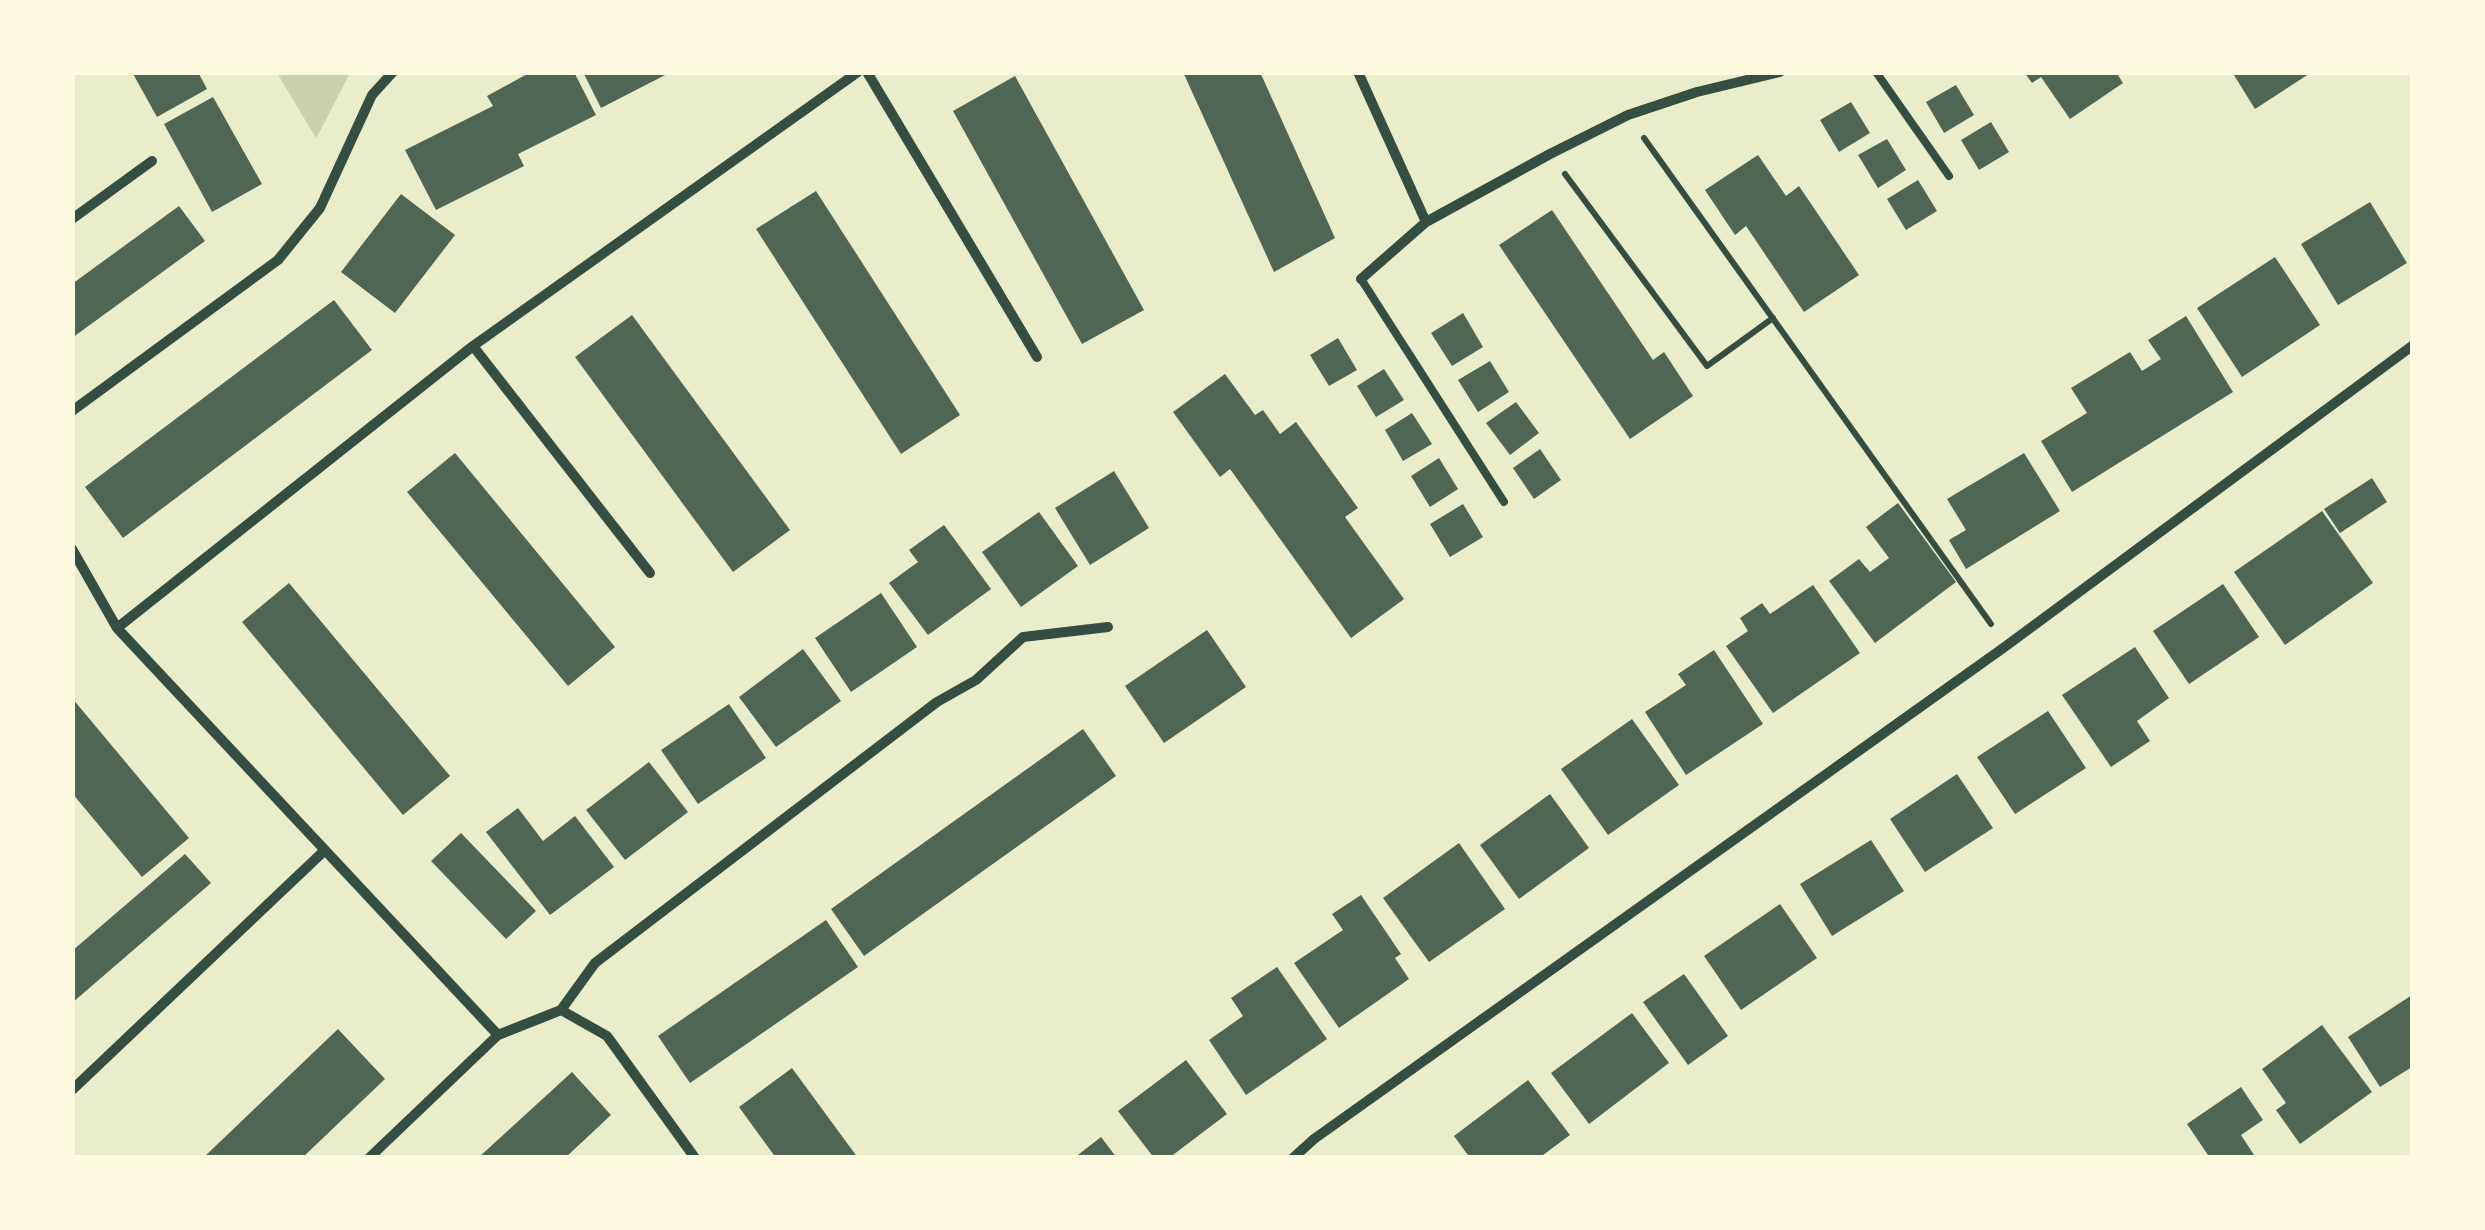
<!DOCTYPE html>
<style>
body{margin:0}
#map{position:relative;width:2485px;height:1230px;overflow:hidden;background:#e9edc9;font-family:"DejaVu Sans",sans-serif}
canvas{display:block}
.frame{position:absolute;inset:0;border:75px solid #fefae0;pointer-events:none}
</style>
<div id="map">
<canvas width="2485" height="1230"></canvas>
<div class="frame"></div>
</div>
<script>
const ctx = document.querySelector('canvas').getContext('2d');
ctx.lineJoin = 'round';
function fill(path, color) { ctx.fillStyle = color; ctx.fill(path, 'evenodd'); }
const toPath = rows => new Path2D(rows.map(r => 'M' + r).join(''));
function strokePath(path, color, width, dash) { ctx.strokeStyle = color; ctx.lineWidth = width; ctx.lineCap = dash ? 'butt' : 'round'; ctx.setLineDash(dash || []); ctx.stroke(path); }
const green = toPath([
 [277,73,350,73,316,139,316,138]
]);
const building = toPath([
 [132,72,198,72,207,89,157,117],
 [531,72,574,72,596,115,518,154,524,166,436,210,405,150,493,106,487,96],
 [583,72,671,72,601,108],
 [1183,72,1260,72,1335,238,1274,272],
 [2024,72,2116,72,2123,83,2070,119,2041,77,2032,83],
 [2232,72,2312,72,2255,109],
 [1015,76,1144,310,1082,344,953,111],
 [1956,85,1974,115,1944,133,1926,102],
 [213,97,262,184,212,212,164,124],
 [1851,102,1870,133,1839,152,1820,120],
 [1991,122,2009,152,1979,170,1961,140],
 [1887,139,1906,170,1878,188,1858,155],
 [1758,155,1786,196,1799,186,1859,275,1804,312,1746,226,1735,235,1705,190],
 [1918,180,1937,211,1906,230,1887,199],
 [816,191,960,415,901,454,756,229],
 [401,194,455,235,395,313,341,272],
 [2370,202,2407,263,2338,305,2301,244],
 [179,206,205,241,72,338,72,284],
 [1552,210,1653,360,1664,352,1693,396,1630,439,1499,245],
 [2275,257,2320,325,2242,377,2197,308],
 [334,300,372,350,123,538,85,487],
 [1463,313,1483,347,1452,366,1431,333],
 [632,315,790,530,733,572,575,357],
 [2186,316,2233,392,2072,492,2041,441,2087,413,2071,388,2130,352,2142,371,2161,359,2148,340],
 [1338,338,1357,370,1329,386,1310,355],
 [1490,361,1509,392,1478,412,1458,380],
 [1384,369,1404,400,1376,417,1357,386],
 [1225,374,1255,415,1263,410,1280,434,1296,422,1358,508,1345,517,1404,599,1351,638,1230,469,1220,477,1173,412],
 [1516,402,1539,433,1510,455,1486,423],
 [1412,413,1432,444,1403,461,1385,430],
 [1540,449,1561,480,1534,499,1513,468],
 [455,453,615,647,568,686,407,492],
 [2024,453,2060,511,1966,569,1949,540,1966,530,1947,499],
 [1439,458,1458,489,1430,507,1411,476],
 [1114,471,1149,528,1090,565,1055,508],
 [2372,478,2387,502,2340,533,2324,509],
 [1898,503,1956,582,1875,643,1829,581,1859,559,1870,572,1889,558,1866,527],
 [1463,504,1483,537,1450,557,1430,524],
 [2322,511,2373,583,2285,645,2234,572],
 [1039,512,1078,566,1021,607,982,552],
 [944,525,991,589,928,635,889,583,918,562,909,550],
 [289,583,450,776,403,815,242,622],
 [2223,584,2259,637,2189,684,2153,631],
 [1813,585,1860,653,1773,713,1726,646,1748,631,1740,618,1762,603,1770,614],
 [881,593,917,647,851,692,815,638],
 [1207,630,1246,687,1164,743,1125,686],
 [2135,647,2169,698,2137,721,2150,741,2111,767,2062,695],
 [803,649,841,701,776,747,739,697],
 [1714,650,1763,724,1686,775,1645,712,1686,685,1678,674],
 [72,698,189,838,142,877,72,793],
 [729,704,766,758,698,804,661,750],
 [2048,711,2086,768,2015,814,1977,757],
 [1632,719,1679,785,1608,835,1561,769],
 [1083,729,1116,776,864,956,831,909],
 [649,762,688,812,625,860,586,810],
 [1957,774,1993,828,1925,872,1890,819],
 [1550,794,1589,848,1519,899,1480,845],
 [518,808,543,841,575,816,614,867,550,915,486,832],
 [461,833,536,911,506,939,431,861],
 [1871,840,1904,891,1832,936,1800,884],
 [1459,843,1505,909,1429,962,1383,898],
 [185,854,211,883,72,1003,72,951],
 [1361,895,1401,954,1395,958,1409,979,1339,1028,1294,963,1343,930,1332,914],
 [1780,904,1817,958,1741,1010,1704,956],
 [826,920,858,967,690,1083,658,1036],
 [1277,967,1327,1039,1246,1095,1209,1040,1243,1016,1231,998],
 [1684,974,1728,1036,1688,1065,1643,1002],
 [2412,995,2412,1067,2380,1087,2348,1037],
 [1632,1013,1669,1063,1589,1124,1551,1073],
 [2322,1025,2372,1092,2300,1144,2276,1110,2286,1103,2262,1069],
 [338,1029,385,1079,302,1158,203,1158],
 [1186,1060,1227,1114,1169,1158,1154,1158,1118,1111],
 [792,1068,858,1158,776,1158,739,1107],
 [572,1072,611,1115,565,1158,478,1158],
 [1528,1080,1570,1135,1539,1158,1470,1158,1454,1136],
 [2241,1087,2263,1120,2241,1135,2256,1158,2210,1158,2187,1124],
 [1101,1137,1117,1158,1074,1158]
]);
const path = toPath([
 [1644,138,1991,624],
 [1565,174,1707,366,1773,318]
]);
const service = toPath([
 [1876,72,1949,176],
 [1361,279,1504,502]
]);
const minor = toPath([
 [867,72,1037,357],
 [1358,72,1426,222],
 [72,219,152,161],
 [1361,279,1426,222,1550,154,1628,115,1697,92,1780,72],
 [473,346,650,573],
 [72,411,278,260,320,208,372,95,393,72],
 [72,549,117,628,498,1035,369,1158],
 [117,628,473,346,858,72],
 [561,1010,607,1036,695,1158],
 [498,1035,561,1010,595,963,937,702,976,680,1023,637,1108,627],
 [72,1090,324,851],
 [1293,1158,1314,1139,2006,646,2412,346]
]);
fill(green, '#cad2ad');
fill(building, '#4f6655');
strokePath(path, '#344e41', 6);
strokePath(service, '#344e41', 8);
strokePath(minor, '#344e41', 10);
</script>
